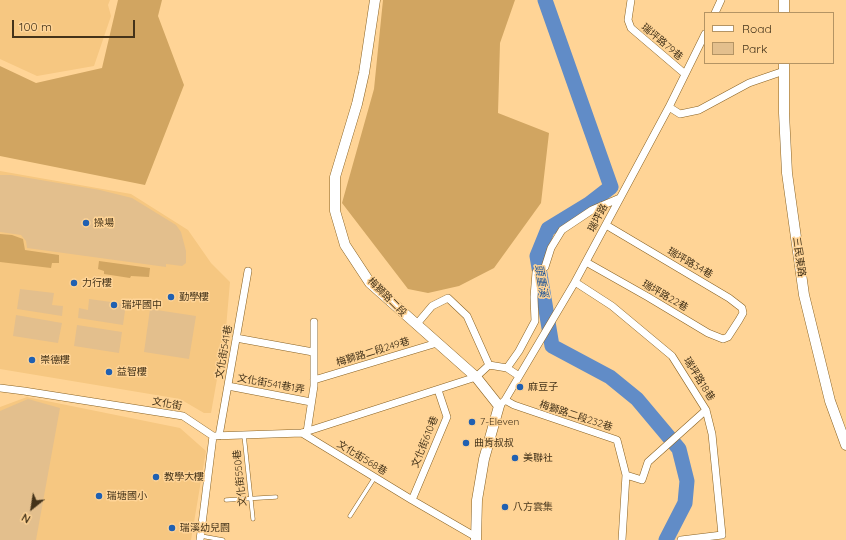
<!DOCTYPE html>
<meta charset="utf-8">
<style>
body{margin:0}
#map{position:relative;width:846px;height:540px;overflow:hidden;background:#ffd496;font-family:Quicksand,sans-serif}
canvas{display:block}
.legend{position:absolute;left:704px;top:12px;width:130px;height:52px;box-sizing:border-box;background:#ffd496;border:1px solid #b49464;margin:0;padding:5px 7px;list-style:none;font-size:12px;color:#44331a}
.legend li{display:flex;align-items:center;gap:8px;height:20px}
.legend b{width:20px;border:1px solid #b49464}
.north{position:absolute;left:12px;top:488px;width:40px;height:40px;-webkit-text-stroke:3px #ffd496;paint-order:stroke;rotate:210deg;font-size:11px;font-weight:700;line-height:16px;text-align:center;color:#44331a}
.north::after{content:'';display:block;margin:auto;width:14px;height:18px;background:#44331a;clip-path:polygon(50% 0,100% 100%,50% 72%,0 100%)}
.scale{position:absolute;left:12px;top:20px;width:123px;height:18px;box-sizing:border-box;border:2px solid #44331a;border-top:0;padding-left:5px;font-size:12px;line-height:14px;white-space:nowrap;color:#44331a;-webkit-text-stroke:3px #ffd496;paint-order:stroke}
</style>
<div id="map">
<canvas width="846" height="540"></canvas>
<ul class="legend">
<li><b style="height:5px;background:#fff"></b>Road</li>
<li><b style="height:11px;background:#e3bf8d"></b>Park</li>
</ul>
<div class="north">N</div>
<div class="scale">100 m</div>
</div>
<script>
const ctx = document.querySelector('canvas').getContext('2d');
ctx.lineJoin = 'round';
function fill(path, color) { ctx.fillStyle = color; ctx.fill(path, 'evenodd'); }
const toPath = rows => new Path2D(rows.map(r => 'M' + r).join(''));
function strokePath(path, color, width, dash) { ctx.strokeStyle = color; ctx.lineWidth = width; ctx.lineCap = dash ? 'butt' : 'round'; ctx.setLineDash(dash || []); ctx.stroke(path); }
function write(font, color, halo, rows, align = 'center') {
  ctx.font = font + ' Quicksand,"Noto Sans TC",sans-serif'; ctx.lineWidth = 3; ctx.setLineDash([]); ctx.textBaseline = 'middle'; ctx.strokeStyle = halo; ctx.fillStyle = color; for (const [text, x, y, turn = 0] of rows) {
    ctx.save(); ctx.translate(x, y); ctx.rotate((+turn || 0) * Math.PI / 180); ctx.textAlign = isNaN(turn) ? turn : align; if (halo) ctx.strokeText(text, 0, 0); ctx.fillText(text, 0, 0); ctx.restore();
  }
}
const built = toPath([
 [0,0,110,0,108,5,111,16,94,66,37,76,0,59],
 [0,171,131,194,188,230,211,263,230,282,226,328,211,413,204,413,180,399,0,369],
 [27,397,180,428,206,451,191,540,0,540,0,407]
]);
const green = toPath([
 [0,175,11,175,100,190,132,198,176,225,181,232,186,251,186,263,182,266,166,264,166,267,27,248,26,241,21,235,0,232],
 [20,289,54,293,52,305,63,306,62,316,17,309],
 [89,299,126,304,123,325,78,318,79,308,88,310],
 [150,309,196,316,189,359,144,352],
 [16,315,62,323,58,343,13,336],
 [77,325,122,332,119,353,74,346],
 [28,399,60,408,36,540,0,540,0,411]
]);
const forest = toPath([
 [118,0,162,0,158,16,184,85,145,185,0,156,0,66,36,83,102,68],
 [383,0,515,0,500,43,498,113,549,133,541,203,494,268,459,286,428,293,408,289,342,203,374,89],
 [0,234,12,235,23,239,25,250,59,255,59,263,52,263,51,268,0,262],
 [99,261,150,268,149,277,131,276,130,278,104,274,104,271,98,269]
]);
const river = toPath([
 [545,0,611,187,589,204,548,229,537,256,552,346,610,377,637,399,679,449,687,481,685,503,666,540]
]);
const lane = toPath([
 [244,435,253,519],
 [226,500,276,497],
 [350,516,375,477],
 [201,536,223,540]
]);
const street = toPath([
 [631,0,628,20,631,28,685,74],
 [715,13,721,0],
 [669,107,680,114,699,110,749,83,784,71],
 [586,262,648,297,708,333,723,339,728,337,739,320,743,313,742,308,729,298,606,225],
 [575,282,612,306,672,356,706,410,712,434,722,535],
 [236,338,313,352],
 [489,365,507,368,519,376],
 [507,368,519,351,535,321,534,297,536,272,545,267,551,248,562,230,592,210,620,198],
 [314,380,437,343],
 [228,386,311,402],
 [0,388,24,391,183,416,213,436,302,433,476,377,489,365,467,316,448,298,432,306,416,325],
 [505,400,514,405,617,440,626,475,642,480,648,462,706,410],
 [499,406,505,400,575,282,669,107,705,34],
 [307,432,314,386,314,322],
 [302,433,412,500,476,537],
 [219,436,248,271],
 [412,500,447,417,438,390],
 [200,540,213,436],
 [622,540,626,475],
 [681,540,722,535]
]);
const secondary = toPath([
 [375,0,364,73,357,104,335,177,335,211,345,245,370,283,476,377,499,406,484,459,477,500,476,540],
 [784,0,784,13],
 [784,63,784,113,787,173,804,295,830,401,846,445]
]);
const markers = [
 [86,223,4,"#2060b1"],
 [74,283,4,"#2060b1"],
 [171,297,4,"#2060b1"],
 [114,305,4,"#2060b1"],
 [32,360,4,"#2060b1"],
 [109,372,4,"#2060b1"],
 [520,387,4,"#2060b1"],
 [472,422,4,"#2060b1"],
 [466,443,4,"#2060b1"],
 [515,458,4,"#2060b1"],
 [156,477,4,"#2060b1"],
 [99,496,4,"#2060b1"],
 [505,507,4,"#2060b1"],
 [172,528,4,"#2060b1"]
];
const streetNames = [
 ["瑞坪路79巷",662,42,40],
 ["瑞坪路",598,218,-62],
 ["三民東路",799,257,82],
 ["瑞坪路34巷",690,263,30],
 ["瑞坪路22巷",665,296,30],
 ["梅獅路二段",387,297,45],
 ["文化街541巷",224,352,-80],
 ["梅獅路二段249巷",373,352,-17],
 ["瑞坪路18巷",699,379,58],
 ["文化街541巷1弄",271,384,10],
 ["文化街",167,404,10],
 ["梅獅路二段232巷",576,416,18],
 ["文化街610巷",425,442,-68],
 ["文化街568巷",362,458,31],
 ["文化街550巷",240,478,-96]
];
const poiNames = [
 ["操場",94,223],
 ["力行樓",82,283],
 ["勤學樓",179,297],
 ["瑞坪國中",122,305],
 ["崇德樓",40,360],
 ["益智樓",117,372],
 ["麻豆子",528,387],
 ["7-Eleven",480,422],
 ["曲肯叔叔",474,443],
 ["美聯社",523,458],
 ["教學大樓",164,477],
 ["瑞塘國小",107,496],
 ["八方雲集",513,507],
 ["瑞溪幼兒園",180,528]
];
const waterNames = [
 ["頭重溪",541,281,80]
];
fill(built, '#f6c781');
fill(green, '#e3bf8d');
fill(forest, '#d1a561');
strokePath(river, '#618cc7', 15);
strokePath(lane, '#896223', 4.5);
strokePath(street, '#896223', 8);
strokePath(secondary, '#896223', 11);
strokePath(lane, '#fff', 3.5);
strokePath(street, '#fff', 7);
strokePath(secondary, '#fff', 10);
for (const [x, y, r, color] of markers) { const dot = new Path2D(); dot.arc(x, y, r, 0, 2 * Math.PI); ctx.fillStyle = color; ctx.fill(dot); strokePath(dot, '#ffd496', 1.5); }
write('10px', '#44331a', '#ffd496', streetNames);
write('10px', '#44331a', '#ffd496', poiNames, 'left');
write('italic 11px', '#185198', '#ffd496', waterNames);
</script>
